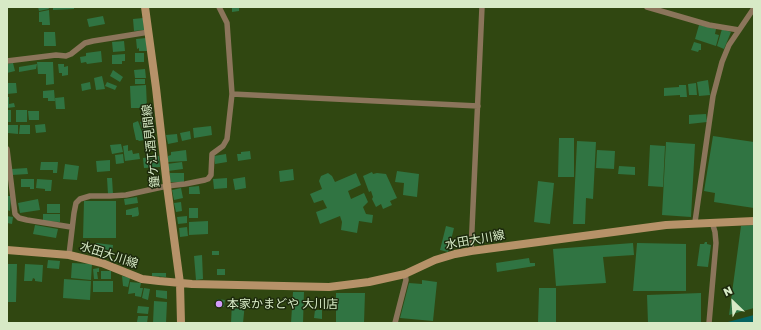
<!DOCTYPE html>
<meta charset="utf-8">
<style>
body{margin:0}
#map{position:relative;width:761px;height:330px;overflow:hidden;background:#304711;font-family:"Golos Text",sans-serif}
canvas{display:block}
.frame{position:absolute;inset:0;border:8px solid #d7eac6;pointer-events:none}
.north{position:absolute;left:713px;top:282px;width:40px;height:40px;-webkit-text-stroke:3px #1d2a0d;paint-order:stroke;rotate:335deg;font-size:11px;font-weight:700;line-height:16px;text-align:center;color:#d7eac6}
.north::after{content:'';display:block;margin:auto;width:14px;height:18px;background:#d7eac6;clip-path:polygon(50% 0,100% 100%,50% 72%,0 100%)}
</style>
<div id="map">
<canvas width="761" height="330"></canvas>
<div class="frame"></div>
<div class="north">N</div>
</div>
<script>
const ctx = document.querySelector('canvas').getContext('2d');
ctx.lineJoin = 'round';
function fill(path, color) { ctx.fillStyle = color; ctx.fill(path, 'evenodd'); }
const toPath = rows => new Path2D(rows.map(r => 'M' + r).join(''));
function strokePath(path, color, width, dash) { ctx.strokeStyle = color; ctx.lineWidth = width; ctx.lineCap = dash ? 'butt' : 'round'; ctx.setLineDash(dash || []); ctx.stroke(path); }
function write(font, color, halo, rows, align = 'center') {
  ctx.font = font + ' "Golos Text","Noto Sans JP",sans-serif'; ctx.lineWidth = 3; ctx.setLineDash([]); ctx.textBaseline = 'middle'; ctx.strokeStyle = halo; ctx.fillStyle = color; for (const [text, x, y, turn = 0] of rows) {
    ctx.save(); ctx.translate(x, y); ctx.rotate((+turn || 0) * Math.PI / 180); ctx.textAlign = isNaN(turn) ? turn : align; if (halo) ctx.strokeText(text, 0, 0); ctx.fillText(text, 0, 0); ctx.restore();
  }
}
const water = toPath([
 [754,315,754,323,724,323]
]);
const building = toPath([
 [38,7,48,7,49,9,39,11],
 [53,7,74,7,74,9,53,10],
 [232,7,239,7,239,11,232,12],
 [49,10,50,25,42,25,42,22,39,22,39,12],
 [103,16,105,24,89,27,87,19],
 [143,18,144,30,134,31,133,19],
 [699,25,716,29,715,34,719,35,716,46,695,39],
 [722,29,731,32,724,49,717,46],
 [44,32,55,32,56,46,44,46],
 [146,38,147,51,139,51,139,48,137,49,136,39],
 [124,41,125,51,113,52,112,42],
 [694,42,701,44,701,50,699,50,698,52,691,50],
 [101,51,102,62,87,64,86,62,81,63,80,57,86,56,86,53],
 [135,53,144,53,144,62,135,62],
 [125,54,125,61,122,61,122,64,112,64,112,55],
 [37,62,53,62,54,84,46,85,46,74,38,74],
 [13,63,15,71,7,73,7,64],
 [37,64,36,69,19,72,19,67],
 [58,64,64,64,64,67,68,66,68,75,62,76,62,73,59,73],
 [145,69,146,78,135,78,134,70],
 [113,70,123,77,120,82,110,76],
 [102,76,105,89,96,90,94,78],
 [135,79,145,79,145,84,135,84],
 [708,80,710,95,699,96,697,82],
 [90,82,91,89,82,91,81,84],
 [107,82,117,86,115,90,105,86],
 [7,83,16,83,17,93,7,94],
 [696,83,697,95,689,95,688,84],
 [146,85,147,108,131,108,130,86],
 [679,85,686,85,687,97,680,97,680,95,664,96,664,88,679,87],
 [54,90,55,101,48,101,48,98,43,98,43,91],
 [7,97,9,97,9,104,14,103,15,107,7,108],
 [64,97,65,109,56,109,55,98],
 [7,110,11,110,11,122,7,122],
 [16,110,27,110,27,122,16,122],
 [28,111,39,111,39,120,29,120],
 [706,114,707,122,689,124,689,115],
 [138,121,145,140,139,141,138,140,136,140,133,126,133,123],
 [145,121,146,123,150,123,153,135,147,137,146,135,144,135,140,122],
 [45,124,46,132,36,133,35,125],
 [8,125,18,125,18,134,8,133],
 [20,125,30,125,30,134,19,134],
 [211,126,212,135,194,138,193,128],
 [190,131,191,139,182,141,180,133],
 [177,134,178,142,168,144,166,135],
 [713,136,754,142,754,208,714,202,715,193,704,191],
 [559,138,574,138,574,177,558,177],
 [577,141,596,142,593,199,586,198,585,224,573,224],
 [666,142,695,144,691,217,662,215],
 [121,144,123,152,112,154,110,145],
 [128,145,128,151,132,150,133,154,139,153,140,159,125,161,123,146],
 [650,145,665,146,663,187,648,186],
 [186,150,187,161,168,162,168,156,171,155,171,152],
 [597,150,615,151,614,169,596,168],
 [250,151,251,159,238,161,237,154,241,154,241,152],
 [123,154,124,163,116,164,115,155],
 [226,154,227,162,215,164,214,156],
 [159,156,160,167,144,168,143,158],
 [110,160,110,171,97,172,96,161],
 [41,162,58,162,57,173,53,173,53,170,40,170],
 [182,162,183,169,168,171,167,164],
 [65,164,79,166,77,180,63,179],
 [619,166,635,167,635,175,618,174],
 [27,168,28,174,12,175,12,169],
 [293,169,294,180,280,182,279,171],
 [397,171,419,174,417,197,403,195,404,183,395,182],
 [372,172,373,174,377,173,386,174,397,198,390,201,392,205,383,209,381,204,376,207,372,199,373,197,371,191,369,192,363,176],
 [170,173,184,173,184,182,170,182],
 [328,173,332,176,335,182,356,173,361,185,348,191,351,199,364,193,368,202,363,207,366,214,373,215,372,223,359,221,357,233,341,230,342,222,340,216,320,224,316,212,327,208,323,200,314,203,310,194,322,189,319,181,321,176],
 [245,177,246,188,235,190,233,179],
 [107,178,112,178,113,194,108,194],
 [227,178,227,188,214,189,213,179],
 [21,179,34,179,34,189,30,189,30,187,21,187],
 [37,179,52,180,51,191,45,191,45,189,36,188],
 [538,181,554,183,550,224,534,222],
 [199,186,200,194,189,194,189,187],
 [181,188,183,198,174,200,172,190],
 [7,196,11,196,10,211,7,210],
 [137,197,138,203,125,205,124,199],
 [38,199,40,210,20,213,18,203],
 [84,201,116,201,116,238,83,238],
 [181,202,182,211,176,212,174,203],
 [47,204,60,204,60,213,47,213],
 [138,207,139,214,138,216,132,217,132,215,126,215,126,210],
 [189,208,198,208,198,218,189,218],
 [43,214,60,214,60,222,43,221],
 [7,216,13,217,12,224,7,223],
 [187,216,187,223,178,224,177,217],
 [208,221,208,234,189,235,189,222],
 [35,225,58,229,56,238,33,234],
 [754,225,754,308,729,315,741,226],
 [446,226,454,228,448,252,440,250],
 [187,227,188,236,180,237,179,228],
 [705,242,707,242,707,244,711,245,708,267,697,266,700,244,704,244],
 [96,243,113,245,112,254,95,252],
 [633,243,634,255,603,257,606,283,556,286,553,249],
 [637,243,686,244,686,291,633,291],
 [212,251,219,251,219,255,212,255],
 [202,255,203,279,196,280,194,256],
 [529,258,530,263,535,263,535,266,497,272,496,263],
 [48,260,60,261,59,269,47,268],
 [72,263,92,264,91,280,71,278],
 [7,264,17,264,16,302,7,302],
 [25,264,43,265,42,282,35,281,35,279,33,278,32,281,24,281],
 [99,268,99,272,97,272,98,279,94,279,93,269],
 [217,269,225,269,225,275,217,275],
 [101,271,111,271,111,279,101,279],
 [152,273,166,273,166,277,152,276],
 [122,276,130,278,128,287,123,286],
 [64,279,91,281,90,300,63,298],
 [422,280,437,282,433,321,400,318,409,283,422,284],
 [93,281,113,281,113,292,93,292],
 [130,282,141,283,140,288,143,288,141,297,135,296,135,293,128,294],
 [144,288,150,289,148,300,142,298],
 [539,288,556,288,556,323,538,323],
 [156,290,167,291,167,299,156,297],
 [293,292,304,292,303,323,291,323],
 [336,293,365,293,364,323,336,323],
 [701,293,701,322,648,323,647,295],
 [217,299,225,300,224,307,216,306],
 [154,301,167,302,166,323,153,323],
 [232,302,245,303,243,323,231,323],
 [138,306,149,307,148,314,137,313],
 [315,310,322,310,322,319,314,318],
 [138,316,148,316,147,323,137,322]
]);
const minor = toPath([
 [647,7,709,25,739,30],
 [7,61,56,55,66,56,71,54,85,43,93,41,149,32],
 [232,94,478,106],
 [7,149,15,214,19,218,27,220,71,227],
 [695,222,713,96,722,62,729,45,754,8],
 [471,251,482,7],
 [69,255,74,213,76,203,80,199,90,196,110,196,126,195,167,186,185,184,205,180,208,179,211,175,212,154,223,146,227,139,232,94,227,23,219,7],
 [395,323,406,280,405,274],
 [709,323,716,243,715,232,712,222]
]);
const secondary = toPath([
 [145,7,156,88,167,186,180,283,181,323],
 [7,250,69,255,102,263,142,279,159,281,192,284,329,287,369,282,405,274,435,260,455,254,471,251,666,225,754,221]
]);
const markers = [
 [219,304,4,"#d39cfc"]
];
const streetNames = [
 ["鐘ケ江酒見間線",151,146,-96],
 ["水田大川線",475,240,-10],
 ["水田大川線",109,255,18]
];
const poiNames = [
 ["本家かまどや 大川店",227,304]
];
fill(water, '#056460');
fill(building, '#307442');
strokePath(minor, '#8b755b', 5.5);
strokePath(secondary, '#b69269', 8);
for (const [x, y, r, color] of markers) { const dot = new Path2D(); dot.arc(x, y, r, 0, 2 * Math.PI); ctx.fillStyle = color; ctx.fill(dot); strokePath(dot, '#1d2a0d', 1.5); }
write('12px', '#d7eac6', '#1d2a0d', streetNames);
write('12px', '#d7eac6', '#1d2a0d', poiNames, 'left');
</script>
